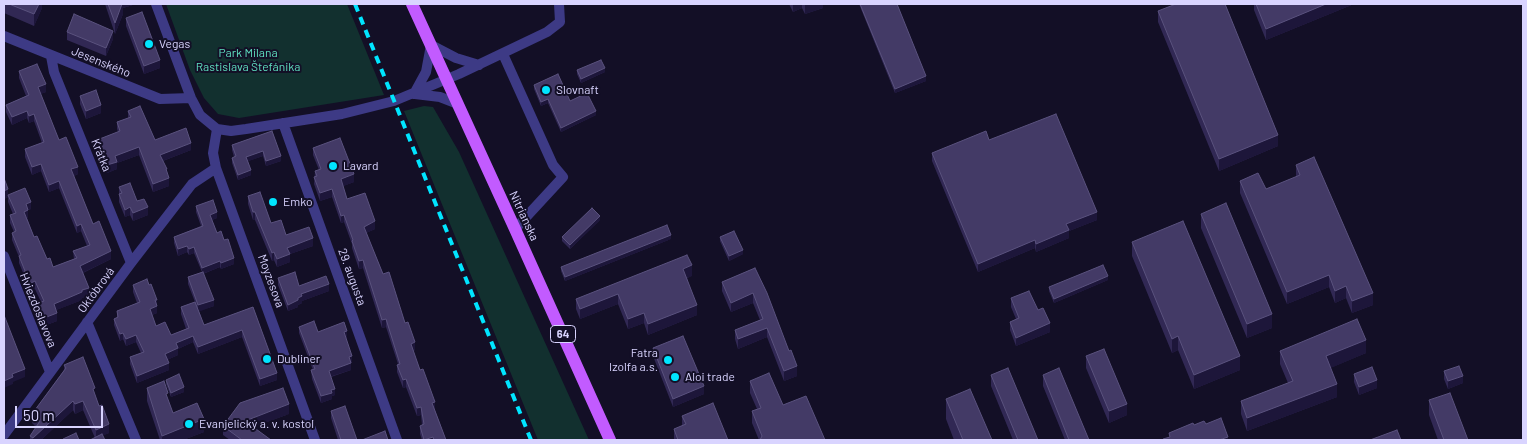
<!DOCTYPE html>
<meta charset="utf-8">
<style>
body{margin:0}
#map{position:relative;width:1527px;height:444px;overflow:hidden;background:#130f26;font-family:Barlow,sans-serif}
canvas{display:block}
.frame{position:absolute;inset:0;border:5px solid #d9d4ff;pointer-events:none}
.scale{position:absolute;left:15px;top:406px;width:88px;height:22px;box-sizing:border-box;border:2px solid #d9d4ff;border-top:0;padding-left:6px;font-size:15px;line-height:18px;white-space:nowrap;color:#d9d4ff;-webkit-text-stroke:4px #130f26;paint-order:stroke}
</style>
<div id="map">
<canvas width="1527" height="444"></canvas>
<div class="frame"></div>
<div class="scale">50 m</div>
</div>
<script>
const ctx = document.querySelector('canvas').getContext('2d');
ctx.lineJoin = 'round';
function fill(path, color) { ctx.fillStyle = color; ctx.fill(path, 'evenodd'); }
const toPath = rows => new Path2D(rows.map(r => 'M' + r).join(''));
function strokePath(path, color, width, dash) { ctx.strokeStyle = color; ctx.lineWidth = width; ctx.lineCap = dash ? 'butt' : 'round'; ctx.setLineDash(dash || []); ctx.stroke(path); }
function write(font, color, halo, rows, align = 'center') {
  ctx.font = font + ' Barlow,sans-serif'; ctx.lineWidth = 4; ctx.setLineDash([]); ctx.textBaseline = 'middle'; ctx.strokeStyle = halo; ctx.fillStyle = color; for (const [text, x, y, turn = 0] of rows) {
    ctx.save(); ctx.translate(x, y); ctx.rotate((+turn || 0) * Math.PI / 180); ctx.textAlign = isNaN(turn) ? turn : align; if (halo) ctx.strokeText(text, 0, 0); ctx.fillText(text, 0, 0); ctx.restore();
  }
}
const green = toPath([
 [166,4,347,4,384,95,239,118,218,114,204,98,190,70],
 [424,106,433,107,459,152,589,440,538,440,404,111]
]);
const street = toPath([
 [156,4,191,98,200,115,217,129],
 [4,36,160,99,191,98],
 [503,54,553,165,563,177,515,229],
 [51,56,54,72,131,263],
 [414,94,426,72,431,45,456,58,479,65],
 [415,94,440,97,458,104],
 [283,123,397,440],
 [217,129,231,131,246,129,342,114,394,101,459,74,547,32,560,22,559,4],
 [217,129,213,153,216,168,315,440],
 [4,256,50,372],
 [87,322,136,440],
 [4,435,131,263,192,184,216,168]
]);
const primary = toPath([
 [412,4,515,229,610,440]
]);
const rail = toPath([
 [355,4,531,440]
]);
const wall = toPath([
 [4,4,42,4,42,8,34,26,4,13],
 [105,4,136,4,123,8,123,14,115,34],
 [789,4,823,4,823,8,805,14,802,8,793,12],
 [859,4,897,4,926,81,895,93],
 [1254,4,1354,4,1266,40,1254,10],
 [1158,11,1278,146,1219,171,1158,22],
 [126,18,160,68,144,74,126,26],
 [67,32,113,39,106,56,67,40],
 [577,70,605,72,581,83,577,74],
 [19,71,46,92,40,94,59,140,78,174,74,176,93,224,111,259,83,273,89,295,82,298,82,300,56,310,57,321,44,326,38,310,38,303,41,302,35,289,29,291,24,279,24,275,19,263,19,257,12,240,12,233,14,232,10,223,10,215,13,214,8,202,8,197,4,199,8,195,31,209,28,210,28,218,27,218,34,237,47,259,53,267,74,259,73,251,87,246,81,231,77,233,59,188,49,192,41,171,32,175,25,157,25,149,42,143,34,121,29,123,27,118,12,125,6,112,6,105,26,96,19,78],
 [534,85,596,115,561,132,548,103,541,106,534,89],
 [80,96,101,113,86,119,80,104],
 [128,111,155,140,191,150,163,161,167,172,169,186,153,192,139,155,117,163,117,169,107,173,97,147,97,140,118,132,117,129,117,122,128,118],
 [272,131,281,161,266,166,263,156,248,161,251,175,238,180,232,163,232,158,234,157,232,150,232,145],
 [989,140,1097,220,1069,231,1069,238,1036,252,1035,248,978,272,932,161,932,153],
 [313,148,354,182,343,186,347,199,375,229,366,233,415,350,413,351,446,440,422,440,420,434,420,426,422,425,421,415,417,416,406,387,403,388,397,372,397,365,398,364,386,327,382,328,363,268,359,269,352,248,352,244,344,222,341,223,332,197,320,201,314,184,315,171,319,170,313,155],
 [1296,165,1373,305,1352,313,1346,298,1335,303,1329,287,1287,304,1240,193,1240,181,1266,189,1296,177],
 [119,187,137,201,148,215,133,221,130,215,125,217,119,202],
 [248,196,271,223,286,235,313,246,290,254,290,262,277,267,274,260,272,261,255,220,253,220,248,204],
 [196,206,217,218,212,220,217,233,234,264,221,269,220,267,203,274,214,306,199,311,204,325,253,307,277,380,260,386,242,337,198,354,193,342,178,349,178,355,167,360,169,370,137,383,130,364,130,357,141,353,136,342,126,346,123,339,120,341,114,325,114,319,117,318,117,311,137,303,133,292,133,285,157,304,157,313,152,315,156,326,171,335,186,329,181,314,181,307,195,302,188,284,188,277,202,272,194,253,189,255,187,252,178,256,174,243,174,237,201,226,196,212],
 [1201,214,1272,328,1247,338,1201,228],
 [600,220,570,249,562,241,562,237],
 [720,237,743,254,729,261,720,241],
 [671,239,565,281,561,271,561,267],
 [1132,242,1240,370,1194,389,1178,350,1172,353,1132,256],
 [755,268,797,376,784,381,767,337,738,349,735,339,735,330,760,320,753,303,731,312,722,291,722,282],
 [692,276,687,278,697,315,648,335,644,323,628,329,618,304,580,319,576,309,576,299],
 [278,278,299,286,329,291,302,301,302,303,298,305,298,307,288,311,278,285],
 [1108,280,1054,303,1049,291,1049,287],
 [1011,298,1038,310,1050,332,1016,346,1010,330,1010,322,1016,319,1011,307],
 [299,327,318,332,347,338,346,338,352,362,351,363,351,370,331,377,335,395,332,396,332,399,321,403,312,379,311,370,313,370,299,333],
 [653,348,704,394,673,407,653,356],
 [1280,351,1366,353,1330,368,1337,397,1247,431,1241,414,1241,401,1288,383,1280,364],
 [1086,356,1127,415,1109,423,1086,368],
 [64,365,95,395,109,433,95,438,83,410,75,414,73,410,41,440,30,440,30,436,36,427,32,423,32,414,64,370],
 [1444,371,1463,383,1448,389,1444,379],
 [1354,374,1377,388,1359,395,1354,382],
 [991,375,1038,440,1013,440,991,386],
 [1043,375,1089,440,1065,440,1043,386],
 [166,380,184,392,171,397,166,384],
 [750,381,783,405,825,440,759,440,752,423,752,411,757,409,750,393],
 [147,388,168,401,173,413,204,432,183,440,160,440,147,401],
 [946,399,992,440,954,440,946,419],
 [1429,400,1468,440,1438,440,1429,415],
 [331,411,357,440,338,440,331,418],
 [289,414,253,427,271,440,230,440,223,435,223,426],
 [682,416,728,440,674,440,674,429,682,426]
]);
const shadedWall = toPath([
 [39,4,42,4,42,8,34,26,34,14],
 [121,4,136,4,123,8,123,14,115,34,115,23],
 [793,4,802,4,802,8,793,12],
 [805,4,823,4,823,8,805,14],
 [1326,4,1354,4,1266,40,1266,29],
 [113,31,113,39,106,56,106,48],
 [160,60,160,68,144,74,144,66],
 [605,68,605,72,581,83,581,79],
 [926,76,926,81,895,93,895,89],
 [46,84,46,92,38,95,38,87],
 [548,99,548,103,541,106,541,102],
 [101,105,101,113,86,119,86,111],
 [27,111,27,118,12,125,12,117],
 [596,111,596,115,561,132,561,128],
 [34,114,34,121,29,123,29,116],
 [1278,135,1278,146,1219,171,1219,159],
 [191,143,191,150,160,162,160,155],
 [139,147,139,155,117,163,117,169,107,173,107,165,115,156],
 [263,151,263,156,246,162,246,157],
 [281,156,281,161,266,166,266,161],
 [41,164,41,171,32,175,32,167],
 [78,167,78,174,71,177,71,169],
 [251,170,251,175,238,180,238,175],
 [354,174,354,182,341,187,341,179],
 [169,178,169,186,153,192,153,184],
 [59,181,59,188,49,192,49,185],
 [8,189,8,197,4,199,4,191],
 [332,189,332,197,320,201,320,193],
 [31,202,31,209,28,210,28,218,24,219,24,212,26,204],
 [130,207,130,215,125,217,125,210],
 [148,207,148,215,133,221,133,213],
 [217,212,217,218,210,221,210,215],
 [253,212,255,212,255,220,253,220],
 [1097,212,1097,220,1069,231,1069,238,1036,252,1036,244,1066,224],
 [344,215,344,222,341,223,341,216],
 [600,216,600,220,570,249,570,245],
 [375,221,375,229,364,234,364,227],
 [81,224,81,231,77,233,77,226],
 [671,235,671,239,565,281,565,277],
 [313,238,313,246,290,254,290,262,277,267,277,259,287,248],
 [1035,240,1035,248,978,272,978,264],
 [187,246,187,252,178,256,178,249],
 [194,247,194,253,189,255,189,249],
 [743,250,743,254,729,261,729,256],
 [111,251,111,259,80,274,80,266],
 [274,252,274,260,272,261,272,253],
 [234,258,234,264,221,269,221,263],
 [363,260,363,268,359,269,359,261],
 [220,261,220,267,202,274,202,268],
 [692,265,692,276,683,279,683,269],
 [1329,275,1329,287,1287,304,1287,292],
 [1108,276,1108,280,1054,303,1054,299],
 [35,281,35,289,29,291,29,284],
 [329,284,329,291,302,301,302,303,298,305,298,307,288,311,288,305,298,298,301,294],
 [1346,286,1346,298,1335,303,1335,291],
 [89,288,89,295,82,298,82,300,54,311,54,304],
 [753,293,753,303,731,312,731,303],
 [1373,293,1373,305,1352,313,1352,301],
 [618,294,618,304,580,319,580,309],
 [155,300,157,300,157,313,150,316,150,309],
 [214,300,214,306,198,312,198,305],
 [697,305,697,315,648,335,648,324],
 [57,313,57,321,44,326,44,318],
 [644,313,644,323,628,329,628,319],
 [1272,314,1272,328,1247,338,1247,324],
 [386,319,386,327,382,328,382,320],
 [1050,323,1050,332,1016,346,1016,338],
 [767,328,767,337,738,349,738,339],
 [242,330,242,337,198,354,198,347],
 [347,331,347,338,344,339,344,332],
 [123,333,123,339,120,341,120,334],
 [136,335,136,342,126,346,126,339],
 [193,336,193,342,178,349,178,355,165,361,165,354,176,343],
 [1178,336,1178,350,1172,353,1172,339],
 [1366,340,1366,353,1326,370,1326,356],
 [415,342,415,350,411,351,411,344],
 [352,356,352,362,349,364,349,357],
 [1240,356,1240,370,1194,389,1194,375],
 [169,363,169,370,137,383,137,376],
 [351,363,351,370,329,377,329,371],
 [797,366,797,376,784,381,784,371],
 [25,369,25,377,13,382,13,384,4,388,4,381,12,374],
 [277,373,277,380,260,386,260,379],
 [1463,376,1463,383,1448,389,1448,381],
 [406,379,406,387,403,388,403,380],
 [1377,380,1377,388,1359,395,1359,387],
 [1337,384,1337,397,1247,431,1247,418],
 [704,386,704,394,673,407,673,399],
 [184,387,184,392,171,397,171,393],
 [335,389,335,395,332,396,332,399,321,403,321,396,331,390],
 [73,401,73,410,41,440,33,440,33,438],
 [83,401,83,410,75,414,75,404],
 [435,402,435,409,432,410,432,403],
 [289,404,289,414,245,430,245,421],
 [1127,404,1127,415,1109,423,1109,411],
 [421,407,421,415,417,416,417,408],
 [204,419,204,432,183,440,162,440,162,436],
 [109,424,109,433,96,439,96,430],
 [433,437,433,440,424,440],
 [1228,437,1228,440,1219,440]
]);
const building = toPath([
 [9,4,39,4,34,14,9,4],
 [108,4,122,4,115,23,108,4],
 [860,4,897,4,926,76,895,89,860,4],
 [1176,4,1225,4,1278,135,1219,159,1158,11,1176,4],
 [1256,4,1326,4,1266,29,1256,4],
 [142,12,160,60,144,66,126,18,142,12],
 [74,14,113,31,106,48,67,32,74,14],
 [601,60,605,68,581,79,577,70,601,60],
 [37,64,46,84,38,87,59,140,66,137,78,167,71,169,93,224,99,221,111,251,80,266,89,288,82,290,82,292,54,304,57,313,44,318,38,303,44,301,35,281,29,284,24,272,25,271,19,256,21,255,12,233,16,231,10,215,16,213,8,195,25,188,31,202,26,204,28,210,24,212,34,237,37,236,47,259,50,258,53,267,77,258,73,251,90,245,81,224,77,226,59,181,49,185,41,164,32,167,25,149,44,142,34,114,29,116,27,111,12,117,6,105,29,95,19,71,37,64],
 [558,74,570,101,587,93,596,111,561,128,548,99,541,102,534,85,558,74],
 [96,90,101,105,86,111,80,96,96,90],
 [140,106,155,140,186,128,191,143,160,155,167,169,166,169,169,178,153,184,139,147,115,156,117,162,107,165,97,140,120,131,117,122,131,117,128,111,140,106],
 [1056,114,1097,212,1066,224,1069,230,1036,244,1035,240,978,264,932,153,986,131,989,140,1056,114],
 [272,131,281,156,266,161,263,151,246,157,251,170,238,175,232,158,236,156,232,145,272,131],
 [340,138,354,174,341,179,347,199,365,193,375,221,364,227,383,274,389,272,405,323,408,322,415,342,411,344,420,370,423,369,435,402,432,403,446,440,434,440,433,437,424,440,420,426,424,424,421,407,417,408,406,379,403,380,397,365,400,364,386,319,382,320,363,260,359,261,352,241,353,240,344,215,341,216,332,189,320,193,314,177,317,176,315,171,321,169,313,148,340,138],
 [1314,157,1373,293,1352,301,1346,286,1335,291,1329,275,1287,292,1240,181,1258,173,1266,189,1300,175,1296,165,1314,157],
 [4,178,8,189,4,191,4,178],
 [130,183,137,201,144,199,148,207,133,213,130,207,125,210,119,194,122,193,119,187,130,183],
 [260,192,271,223,281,220,286,235,309,227,313,238,287,248,290,254,277,259,274,252,272,253,255,212,253,212,248,196,260,192],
 [213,200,217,212,210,215,217,233,221,231,224,240,228,239,234,258,221,263,220,261,202,268,194,247,189,249,187,246,178,249,174,237,203,226,196,206,213,200],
 [1226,203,1272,314,1247,324,1201,214,1226,203],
 [592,208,600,216,570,245,562,237,592,208],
 [1183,221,1240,356,1194,375,1178,336,1172,339,1132,242,1183,221],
 [667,225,671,235,565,277,561,267,667,225],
 [734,231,743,250,729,256,720,237,734,231],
 [687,255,692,265,683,269,697,305,648,324,644,313,628,319,618,294,580,309,576,299,687,255],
 [1103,265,1108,276,1054,299,1049,287,1103,265],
 [755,268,767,293,789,351,791,350,797,366,784,371,767,328,738,339,735,330,763,319,753,293,731,303,722,282,755,268],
 [203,272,214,300,198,305,188,277,203,272],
 [295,272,299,286,326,276,329,284,301,294,302,296,298,298,298,300,288,305,278,278,295,272],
 [147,279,149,285,151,284,157,300,155,300,157,306,150,309,156,326,165,322,171,335,189,328,181,307,195,302,204,325,253,307,277,373,260,379,242,330,198,347,193,336,176,343,178,348,165,354,169,363,137,376,130,357,144,352,136,335,126,339,123,333,120,334,114,319,118,317,117,311,140,302,133,285,147,279],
 [1029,291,1038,310,1043,308,1050,323,1016,338,1010,322,1019,318,1011,298,1029,291],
 [4,315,25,369,12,374,13,377,4,381,4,315],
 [1357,319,1366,340,1326,356,1337,384,1247,418,1241,401,1293,381,1280,351,1357,319],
 [314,321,318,332,344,322,347,331,344,332,352,356,349,357,351,363,329,371,335,389,331,390,332,393,321,396,312,373,311,370,315,369,299,327,314,321],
 [683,336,704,386,673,399,653,348,683,336],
 [1104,349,1127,404,1109,411,1086,356,1104,349],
 [83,357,95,388,93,389,99,406,102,405,109,424,96,430,83,401,75,404,73,401,33,438,30,436,40,421,32,414,66,368,64,365,83,357],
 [1459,366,1463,376,1448,381,1444,371,1459,366],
 [1372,367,1377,380,1359,387,1354,374,1372,367],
 [1008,368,1038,440,1018,440,991,375,1008,368],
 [1059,368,1089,440,1069,440,1043,375,1059,368],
 [769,373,783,405,806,396,825,440,760,440,762,436,752,411,761,408,750,381,769,373],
 [179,374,184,387,171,393,166,380,179,374],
 [164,381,168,393,166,394,173,413,197,403,204,419,162,436,147,388,164,381],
 [283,388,289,404,245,421,271,440,242,440,223,426,240,403,283,388],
 [970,389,992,440,963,440,946,399,970,389],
 [1450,393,1468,440,1444,440,1429,400,1450,393],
 [713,403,728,440,678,440,674,429,686,424,682,416,713,403],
 [345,406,357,440,341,440,331,411,345,406],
 [1221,418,1228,437,1219,440,1163,440,1163,439,1170,437,1169,433,1193,423,1194,425,1204,421,1206,424,1221,418],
 [1397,430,1401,440,1370,440,1397,430],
 [385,431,388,440,362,440,385,431],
 [76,433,79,440,63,440,63,439,76,433],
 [102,434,105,440,90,440,102,434]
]);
const markers = [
 [149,44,5,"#00e5ff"],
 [546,90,5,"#00e5ff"],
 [333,166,5,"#00e5ff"],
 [273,202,5,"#00e5ff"],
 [267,359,5,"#00e5ff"],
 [668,360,5,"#00e5ff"],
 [675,377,5,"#00e5ff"],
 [189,424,5,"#00e5ff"]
];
const shields = [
 [563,334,25]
];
const shieldNames = [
 ["64",563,334]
];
const poiNames = [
 ["Vegas",159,44],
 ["Slovnaft",556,90],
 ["Lavard",343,166],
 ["Emko",283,202],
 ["Fatra",658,353,"right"],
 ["Izolfa a.s.",658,367,"right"],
 ["Dubliner",277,359],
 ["Aloi trade",685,377],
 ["Evanjelický a. v. kostol",199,424]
];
const parkNames = [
 ["Park Milana",248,53],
 ["Rastislava Štefánika",248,67]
];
const streetNames = [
 ["Jesenského",101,62,22],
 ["Krátka",101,155,68],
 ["Nitrianska",524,216,65],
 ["29. augusta",352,277,70],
 ["Moyzesova",271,281,70],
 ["Októbrová",96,290,-54],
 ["Hviezdoslavova",38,310,68]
];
fill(green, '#12302f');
strokePath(street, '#3d3a85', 10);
strokePath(primary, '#c25bff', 12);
strokePath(rail, '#00e5ff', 4, [8, 6]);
fill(wall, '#312854');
fill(shadedWall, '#1d163a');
fill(building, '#433a66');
strokePath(building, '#5a527e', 1);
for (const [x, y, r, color] of markers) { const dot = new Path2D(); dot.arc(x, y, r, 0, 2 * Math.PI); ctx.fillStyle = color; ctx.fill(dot); strokePath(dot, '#130f26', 2); }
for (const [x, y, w] of shields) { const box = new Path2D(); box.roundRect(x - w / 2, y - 8.5, w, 17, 4); ctx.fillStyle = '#130f26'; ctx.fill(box); strokePath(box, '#d9d4ff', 1); }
write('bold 11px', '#d9d4ff', null, shieldNames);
write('12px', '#d9d4ff', '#130f26', poiNames, 'left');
write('12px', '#5fe0c0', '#130f26', parkNames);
write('12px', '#d9d4ff', '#130f26', streetNames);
</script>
